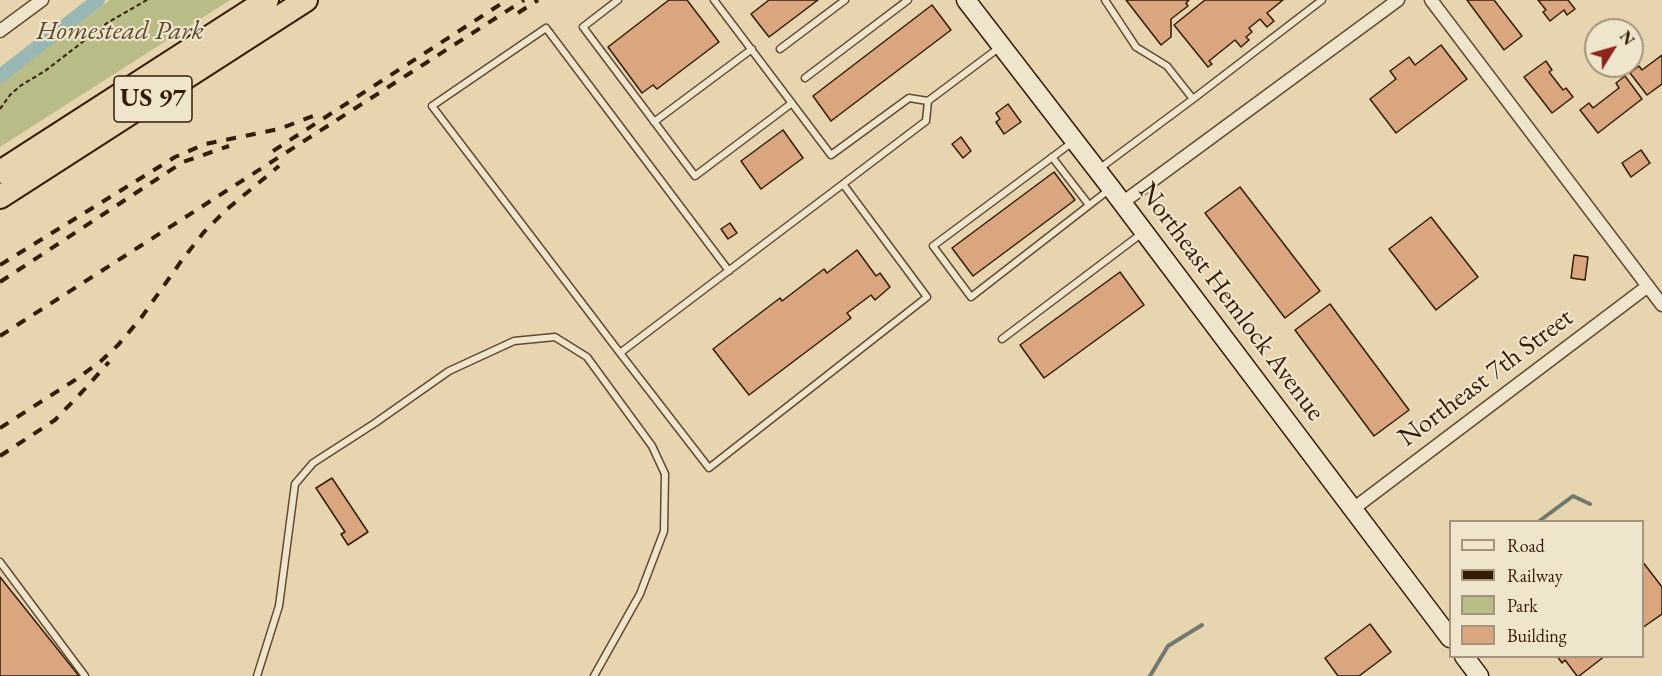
<!DOCTYPE html>
<style>
body{margin:0}
#map{position:relative;width:1662px;height:676px;overflow:hidden;background:#e7d5b0;font-family:"EB Garamond",serif}
canvas{display:block}
.legend{position:absolute;left:1449px;top:520px;width:195px;height:138px;box-sizing:border-box;background:#efe4cc;border:2px solid #a4947c;margin:0;padding:8px 10px;list-style:none;font-size:18px;color:#341b04}
.legend li{display:flex;align-items:center;gap:12px;height:30px}
.legend b{width:30px;border:2px solid #a4947c}
.north{position:absolute;left:1584px;top:18px;width:60px;height:60px;box-sizing:border-box;background:#efe4cc;border:2px solid #a4947c;border-radius:50%;rotate:53deg;font-size:16px;font-weight:700;line-height:24px;text-align:center;color:#341b04}
.north::after{content:'';display:block;margin:auto;width:21px;height:27px;background:#8f2418;clip-path:polygon(50% 0,100% 100%,50% 72%,0 100%)}
</style>
<div id="map">
<canvas width="1662" height="676"></canvas>
<ul class="legend">
<li><b style="height:8px;background:#efe4cc"></b>Road</li>
<li><b style="height:8px;background:#341b04"></b>Railway</li>
<li><b style="height:16px;background:#babc87"></b>Park</li>
<li><b style="height:16px;background:#d9a680"></b>Building</li>
</ul>
<div class="north">N</div>
</div>
<script>
const ctx = document.querySelector('canvas').getContext('2d');
ctx.lineJoin = 'round';
function fill(path, color) { ctx.fillStyle = color; ctx.fill(path, 'evenodd'); }
const toPath = rows => new Path2D(rows.map(r => 'M' + r).join(''));
function strokePath(path, color, width, dash) { ctx.strokeStyle = color; ctx.lineWidth = width; ctx.lineCap = dash ? 'butt' : 'round'; ctx.setLineDash(dash || []); ctx.stroke(path); }
function write(font, color, halo, rows, align = 'center') {
  ctx.font = font + ' "EB Garamond",serif'; ctx.lineWidth = 4.5; ctx.setLineDash([]); ctx.textBaseline = 'middle'; ctx.strokeStyle = halo; ctx.fillStyle = color; for (const [text, x, y, turn = 0] of rows) {
    ctx.save(); ctx.translate(x, y); ctx.rotate((+turn || 0) * Math.PI / 180); ctx.textAlign = isNaN(turn) ? turn : align; if (halo) ctx.strokeText(text, 0, 0); ctx.fillText(text, 0, 0); ctx.restore();
  }
}
const green = toPath([
 [110,0,230,0,0,147,0,83]
]);
const stream = toPath([
 [1538,522,1573,496,1590,504],
 [1150,676,1168,646,1202,625]
]);
const canal = toPath([
 [0,76,98,0]
]);
const building = toPath([
 [669,0,687,0,719,42,657,89,653,85,642,93,608,47,669,0],
 [769,0,818,0,769,37,751,14,769,0],
 [1126,0,1189,0,1186,3,1188,6,1171,19,1171,37,1161,45,1126,0],
 [1205,0,1283,0,1267,13,1274,21,1267,27,1260,19,1249,28,1252,32,1246,37,1249,40,1241,47,1235,40,1209,61,1212,64,1208,67,1174,25,1205,0],
 [1467,0,1494,0,1522,36,1504,50,1467,0],
 [1538,0,1568,0,1575,9,1567,15,1564,10,1550,21,1543,12,1546,10,1538,0],
 [932,5,951,30,831,121,813,96,932,5],
 [1441,45,1467,79,1396,133,1370,99,1396,79,1390,71,1409,57,1415,65,1441,45],
 [1662,55,1662,84,1647,95,1630,73,1639,66,1642,70,1662,55],
 [1546,61,1552,70,1549,72,1563,90,1566,88,1573,97,1552,113,1524,77,1546,61],
 [1625,76,1642,99,1598,133,1580,110,1589,103,1593,108,1619,88,1616,83,1625,76],
 [1008,104,1021,122,1004,134,996,122,1000,119,996,113,1008,104],
 [783,130,803,158,761,189,741,161,783,130],
 [961,137,971,151,963,158,952,144,961,137],
 [1641,150,1650,163,1631,177,1622,163,1641,150],
 [1054,172,1075,200,973,276,952,248,1054,172],
 [1240,187,1320,291,1285,318,1205,213,1240,187],
 [1431,217,1478,277,1436,310,1389,249,1431,217],
 [730,223,737,233,728,239,721,229,730,223],
 [857,250,876,276,880,273,890,287,875,300,871,295,847,313,851,318,749,395,713,349,780,298,782,301,824,269,827,273,857,250],
 [1574,255,1588,257,1585,280,1571,278,1574,255],
 [1120,272,1144,305,1044,378,1020,345,1120,272],
 [1330,304,1409,410,1374,436,1295,330,1330,304],
 [332,478,368,532,348,545,341,534,345,532,316,488,332,478],
 [1642,561,1662,587,1662,614,1642,628,1642,561],
 [0,577,79,676,0,676,0,577],
 [1370,624,1391,652,1359,676,1338,676,1325,658,1370,624],
 [1557,656,1605,656,1579,676,1577,676,1565,660,1562,663,1557,656]
]);
const path = toPath([
 [0,109,10,95,20,86,45,71,107,23,147,0]
]);
const lane = toPath([
 [618,0,583,27,695,176,792,103],
 [714,0,831,155,909,98,928,101],
 [780,49,845,0],
 [805,78,908,0],
 [1193,99,1322,0],
 [654,122,752,49],
 [1074,141,933,246,971,297,1110,189],
 [1052,157,1089,205],
 [1099,169,1193,99,1167,66,1136,47,1105,0],
 [843,184,620,353,709,468,927,297,843,184,926,121,928,101,1000,47],
 [1002,339,1141,234],
 [620,353,432,106,546,28,729,271],
 [0,562,85,676],
 [257,676,279,606,295,484,313,463,375,423,449,371,514,341,555,337,587,357,652,446,665,474,664,531,640,594,594,676]
]);
const street = toPath([
 [1431,0,1662,305],
 [0,31,42,0],
 [1122,203,1398,0],
 [1353,509,1648,286]
]);
const secondary = toPath([
 [966,0,1111,188,1450,638],
 [1464,656,1479,676]
]);
const highway = toPath([
 [0,172,267,0],
 [0,197,306,0]
]);
const rail = toPath([
 [518,13,538,0],
 [273,151,507,0],
 [0,265,175,157,205,144,279,129,321,113],
 [0,282,183,162,229,146],
 [0,336,524,0],
 [0,428,75,380,101,361,118,345,141,318,182,260,204,232,226,210,279,166],
 [0,456,55,420,82,392,109,362]
]);
const shields = [
 [153,99,78]
];
const shieldNames = [
 ["US 97",153,99]
];
const parkNames = [
 ["Homestead Park",120,32]
];
const streetNames = [
 ["Northeast Hemlock Avenue",1231,302,53],
 ["Northeast 7th Street",1486,378,-37]
];
fill(green, '#babc87');
strokePath(stream, '#71796e', 4);
strokePath(canal, '#99b7b4', 14);
fill(building, '#d9a680');
strokePath(building, '#341b04', 1.5);
strokePath(lane, '#614a2f', 9);
strokePath(street, '#614a2f', 15);
strokePath(secondary, '#341b04', 21);
strokePath(highway, '#341b04', 26);
strokePath(path, '#341b04', 2, [4.5, 3]);
strokePath(lane, '#efe4cc', 6);
strokePath(street, '#efe4cc', 12);
strokePath(secondary, '#efe4cc', 18);
strokePath(highway, '#e7d5b0', 22);
strokePath(rail, '#341b04', 4, [10, 10]);
for (const [x, y, w] of shields) { const box = new Path2D(); box.roundRect(x - w / 2, y - 23, w, 46, 4.5); ctx.fillStyle = '#efe4cc'; ctx.fill(box); strokePath(box, '#341b04', 1.5); }
write('bold 26px', '#341b04', null, shieldNames);
write('italic 27px', '#5c4b2b', '#efe4cc', parkNames);
write('27px', '#341b04', '#efe4cc', streetNames);
</script>
